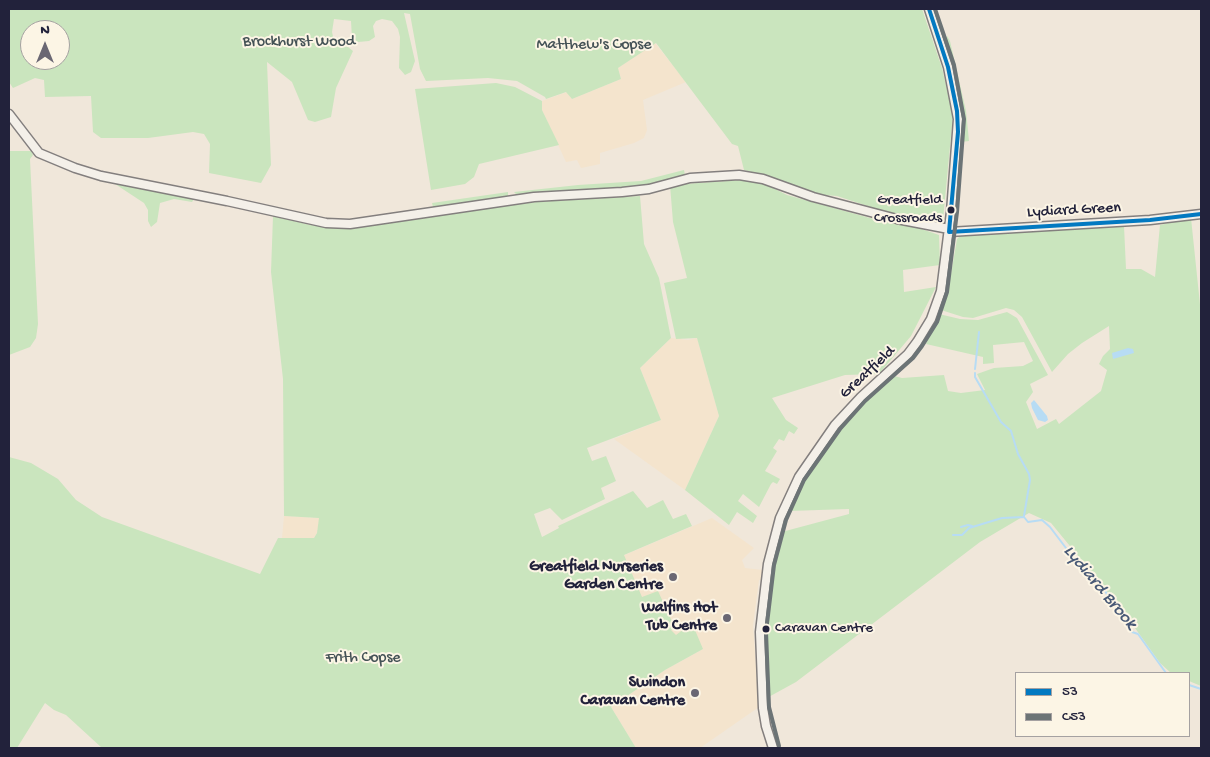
<!DOCTYPE html>
<style>
body{margin:0}
#map{position:relative;width:1210px;height:757px;overflow:hidden;background:#f0e7da;font-family:"Gochi Hand",sans-serif}
canvas{display:block}
.frame{position:absolute;inset:0;border:10px solid #22223b;pointer-events:none}
.legend{position:absolute;left:1015px;top:672px;width:175px;height:65px;box-sizing:border-box;background:#fcf5e5;border:1px solid #a5a1a1;margin:0;padding:6px 9px;list-style:none;font-size:15px;color:#22223b}
.legend li{display:flex;align-items:center;gap:10px;height:25px}
.legend b{width:25px;border:1px solid #a5a1a1}
.north{position:absolute;left:20px;top:20px;width:50px;height:50px;box-sizing:border-box;background:#fcf5e5;border:1px solid #a5a1a1;border-radius:50%;rotate:0deg;font-size:14px;font-weight:700;line-height:20px;text-align:center;color:#22223b}
.north::after{content:'';display:block;margin:auto;width:18px;height:22px;background:#6a6773;clip-path:polygon(50% 0,100% 100%,50% 72%,0 100%)}
</style>
<div id="map">
<canvas width="1210" height="757"></canvas>
<div class="frame"></div>
<ul class="legend">
<li><b style="height:6px;background:#0279c1"></b>53</li>
<li><b style="height:6px;background:#6c7476"></b>C53</li>
</ul>
<div class="north">N</div>
</div>
<script>
const ctx = document.querySelector('canvas').getContext('2d');
ctx.lineJoin = 'round';
function fill(path, color) { ctx.fillStyle = color; ctx.fill(path, 'evenodd'); }
const toPath = rows => new Path2D(rows.map(r => 'M' + r).join(''));
function strokePath(path, color, width, dash) { ctx.strokeStyle = color; ctx.lineWidth = width; ctx.lineCap = dash ? 'butt' : 'round'; ctx.setLineDash(dash || []); ctx.stroke(path); }
function write(font, color, halo, rows, align = 'center') {
  ctx.font = font + ' "Gochi Hand",sans-serif'; ctx.lineWidth = 4; ctx.setLineDash([]); ctx.textBaseline = 'middle'; ctx.strokeStyle = halo; ctx.fillStyle = color; for (const [text, x, y, turn = 0] of rows) {
    ctx.save(); ctx.translate(x, y); ctx.rotate((+turn || 0) * Math.PI / 180); ctx.textAlign = isNaN(turn) ? turn : align; if (halo) ctx.strokeText(text, 0, 0); ctx.fillText(text, 0, 0); ctx.restore();
  }
}
const built = toPath([
 [655,43,686,82,643,100,647,130,644,138,634,143,600,153,600,164,581,168,577,160,566,162,542,110,542,101,567,92,572,99,621,79,618,68],
 [671,338,688,340,697,338,719,416,685,490,614,439,661,420,640,368],
 [284,516,320,518,317,533,314,538,282,538],
 [712,518,754,548,742,560,745,568,763,570,762,580,759,580,753,626,759,707,700,748,636,748,611,707,665,670,703,649,675,635,582,573]
]);
const green = toPath([
 [9,9,922,9,942,68,953,115,943,220,914,214,892,214,837,196,812,194,773,178,744,170,738,146,732,144,656,43,618,68,621,79,572,99,566,92,546,99,545,97,517,81,488,78,426,81,420,69,410,14,404,13,415,61,411,72,405,75,399,68,400,37,398,29,392,21,382,19,376,21,373,26,375,37,369,41,358,42,352,39,351,21,334,19,332,32,335,45,348,47,353,51,336,88,331,117,315,122,308,120,292,82,267,62,271,165,261,183,209,173,210,144,204,134,193,132,148,138,101,138,93,132,91,96,45,97,44,80,35,78,13,88,9,82],
 [30,30,60,30,60,60,30,60],
 [947,36,950,41,966,111,969,141,961,142,961,124,945,41],
 [496,83,515,87,542,101,542,110,559,145,479,164,474,177,465,184,431,190,415,89],
 [9,151,31,151,33,155,30,159,38,324,36,338,30,347,9,355],
 [684,170,685,175,652,185,628,189,522,195,517,195,514,192,578,185,641,181],
 [742,180,765,184,787,195,870,218,910,225,939,235,940,265,903,270,904,292,936,287,911,336,879,374,845,375,772,398,786,420,798,428,794,434,789,431,784,441,779,439,773,448,777,451,765,471,780,479,777,484,773,482,771,484,759,507,743,494,738,501,757,516,753,523,737,512,729,525,685,490,719,416,697,338,676,339,664,283,687,278,673,222,670,185],
 [112,182,194,199,192,202,174,199,160,203,157,222,151,227,148,221,148,210,144,203],
 [508,192,508,197,505,199,433,207,432,203],
 [640,196,644,244,659,278,671,338,640,368,661,420,587,448,592,461,606,456,616,481,601,488,605,499,562,520,550,508,534,514,542,537,559,528,558,526,633,491,647,508,663,500,673,519,686,514,692,526,624,555,642,597,658,591,675,628,671,630,676,635,692,623,703,649,665,670,611,707,636,748,102,748,66,715,54,710,45,703,17,748,9,748,9,457,31,463,58,479,76,500,102,517,260,574,278,538,314,538,317,533,319,518,284,516,283,379,271,272,273,216,310,225,344,228,536,202],
 [1191,218,1201,314,1201,686,1189,681,1189,673,1171,673,1160,663,1120,607,1051,523,1029,513,980,542,796,682,765,699,764,632,772,562,778,533,849,514,849,509,789,511,818,456,843,422,867,395,894,376,902,378,944,375,948,391,961,393,985,390,977,374,994,368,1023,366,1033,361,1024,342,993,345,994,363,983,364,983,357,926,344,939,314,960,319,978,320,1007,312,1017,318,1048,375,1030,384,1033,392,1026,402,1037,429,1056,419,1059,424,1101,391,1107,370,1099,364,1103,356,1110,349,1109,326,1082,343,1068,354,1052,372,1022,317,1014,310,1006,308,973,318,963,317,941,310,951,274,957,239,960,236,1124,226,1126,269,1141,269,1155,277,1160,225]
]);
const water = toPath([
 [1128,348,1133,349,1134,353,1113,359,1112,353],
 [1034,400,1047,416,1048,420,1045,422,1038,420,1032,408,1031,403]
]);
const stream = toPath([
 [975,369,979,332],
 [975,373,975,377,1001,422,1011,431,1018,454,1029,474,1030,480,1024,516],
 [961,527,968,525,972,526],
 [953,535,962,535,969,528,1002,518,1024,517,1028,522,1042,520,1050,527,1088,577,1103,589,1115,603,1132,632,1138,634,1166,673],
 [1189,685,1201,689]
]);
const minor = toPath([
 [9,114,39,153,75,168,101,176,227,201,326,223,350,224,534,197,622,192,649,189,690,178,739,175,763,179,813,197,897,219,949,229],
 [949,232,1150,220,1201,214],
 [773,748,766,726,763,708,760,632,768,564,780,518,799,477,835,425,861,397,908,354,917,342,931,319,941,291,951,212,958,119,948,67,929,9]
]);
const bus1 = toPath([
 [929,9,948,67,957,111,958,132,949,232],
 [949,232,1150,220,1201,214]
]);
const bus2 = toPath([
 [779,746,769,707,766,632,774,565,786,520,804,480,840,429,865,401,913,358,922,346,937,322,947,292,957,212,964,119,954,65,935,9]
]);
const markers = [
 [951,210,4.5,"#22223b"],
 [673,577,5,"#6a6773"],
 [727,618,5,"#6a6773"],
 [766,629,4.5,"#22223b"],
 [695,693,5,"#6a6773"]
];
const busNames = [
 ["Greatfield",942,201],
 ["Crossroads",942,219],
 ["Caravan Centre",775,629,"left"]
];
const parkNames = [
 ["Brockhurst Wood",299,43],
 ["Matthew's Copse",594,46],
 ["Frith Copse",363,659]
];
const streetNames = [
 ["Lydiard Green",1074,211,-3],
 ["Greatfield",868,373,-43]
];
const poiNames = [
 ["Greatfield Nurseries",663,568],
 ["Garden Centre",663,586],
 ["Walfins Hot",717,609],
 ["Tub Centre",717,627],
 ["Swindon",685,684],
 ["Caravan Centre",685,702]
];
const waterNames = [
 ["Lydiard Brook",1099,588,50]
];
fill(built, '#f4e4cd');
fill(green, '#cae5be');
fill(water, '#b7dcf4');
strokePath(stream, '#b7dcf4', 2);
strokePath(minor, '#837f7e', 11);
strokePath(minor, '#f4f0e9', 8);
strokePath(bus1, '#0279c1', 4);
strokePath(bus2, '#6c7476', 4);
for (const [x, y, r, color] of markers) { const dot = new Path2D(); dot.arc(x, y, r, 0, 2 * Math.PI); ctx.fillStyle = color; ctx.fill(dot); strokePath(dot, '#fcf5e5', 2); }
write('15px', '#22223b', '#fcf5e5', busNames, 'right');
write('16px', '#445256', '#fcf5e5', parkNames);
write('16px', '#22223b', '#fcf5e5', streetNames);
write('bold 16px', '#22223b', '#fcf5e5', poiNames, 'right');
write('italic 18px', '#485976', '#fcf5e5', waterNames);
</script>
